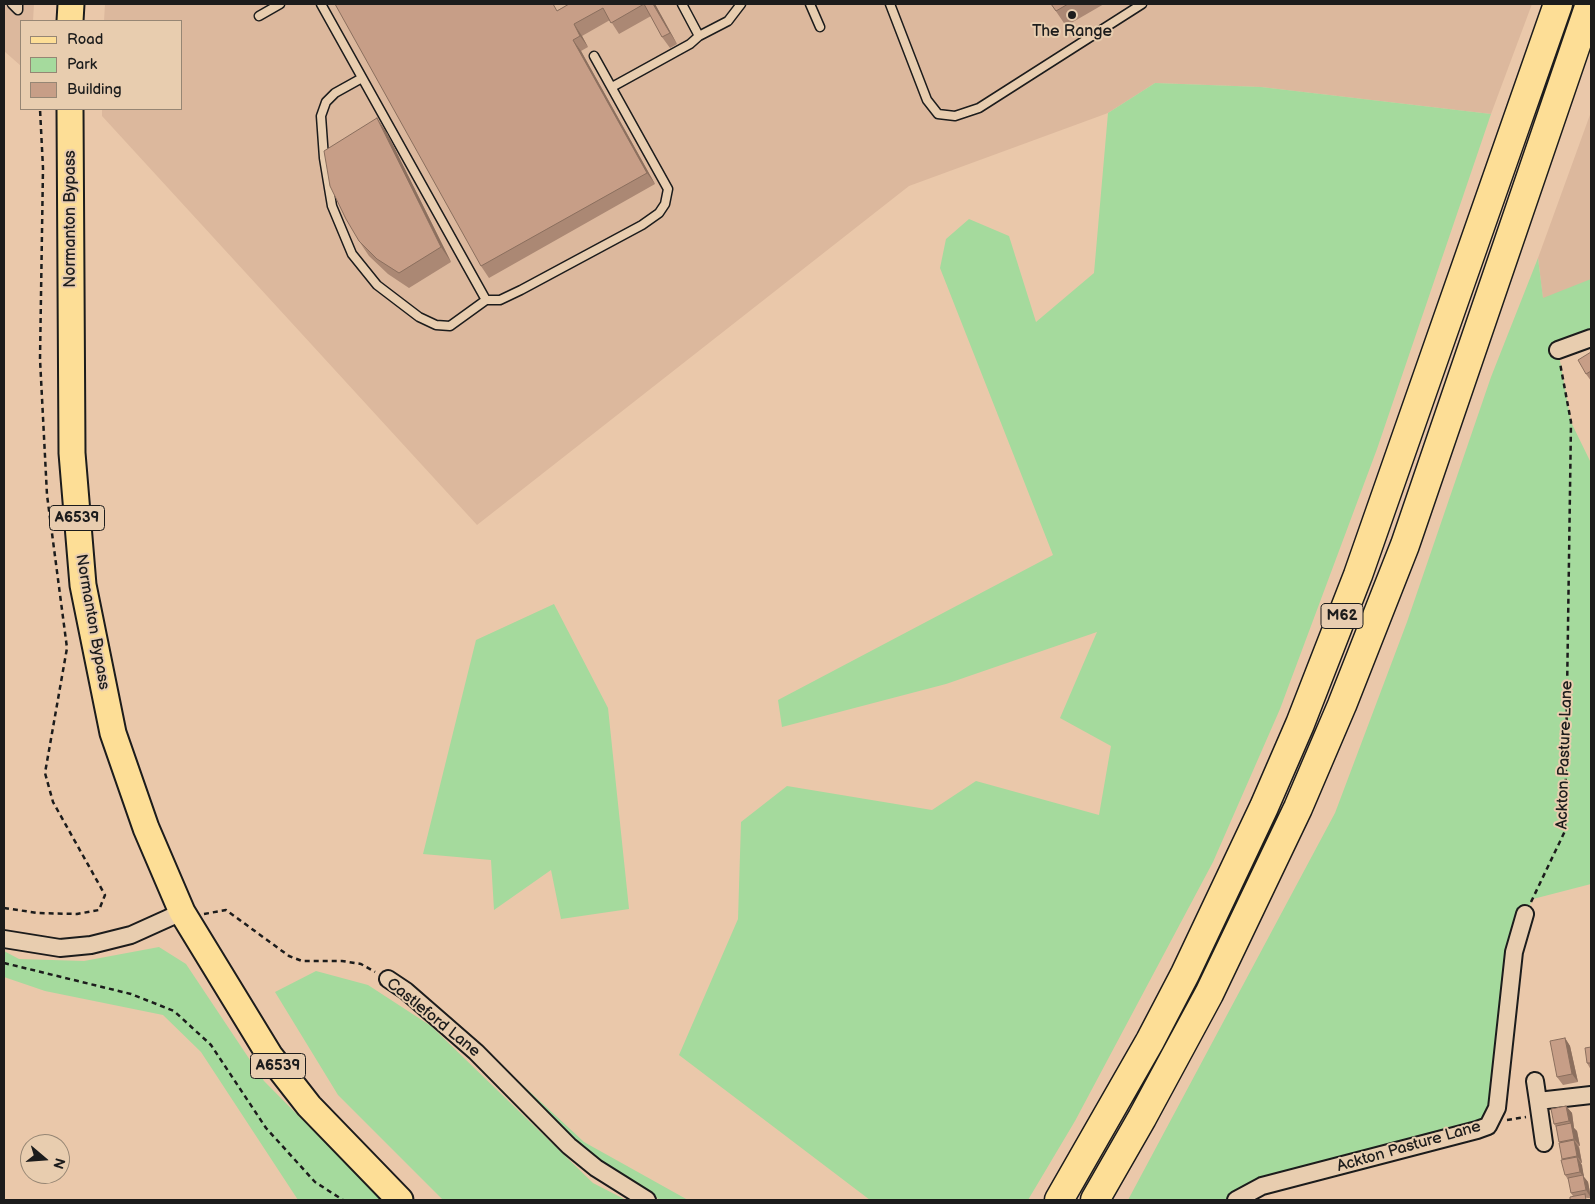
<!DOCTYPE html>
<style>
body{margin:0}
#map{position:relative;width:1595px;height:1204px;overflow:hidden;background:#eac8aa;font-family:"Balsamiq Sans",sans-serif}
canvas{display:block}
.frame{position:absolute;inset:0;border:5px solid #1c1c1c;pointer-events:none}
.legend{position:absolute;left:20px;top:20px;width:162px;height:90px;box-sizing:border-box;background:#e8cdaf;border:1px solid #968674;margin:0;padding:6px 9px;list-style:none;font-size:15px;color:#1c1c1c}
.legend li{display:flex;align-items:center;gap:10px;height:25px}
.legend b{width:25px;border:1px solid #968674}
.north{position:absolute;left:20px;top:1134px;width:50px;height:50px;box-sizing:border-box;background:#e8cdaf;border:1px solid #968674;border-radius:50%;rotate:108deg;font-size:14px;font-weight:700;line-height:20px;text-align:center;color:#1c1c1c}
.north::after{content:'';display:block;margin:auto;width:18px;height:22px;background:#1c1c1c;clip-path:polygon(50% 0,100% 100%,50% 72%,0 100%)}
</style>
<div id="map">
<canvas width="1595" height="1204"></canvas>
<div class="frame"></div>
<ul class="legend">
<li><b style="height:6px;background:#fdde96"></b>Road</li>
<li><b style="height:14px;background:#a5da9d"></b>Park</li>
<li><b style="height:14px;background:#c79e87"></b>Building</li>
</ul>
<div class="north">N</div>
</div>
<script>
const ctx = document.querySelector('canvas').getContext('2d');
ctx.lineJoin = 'round';
function fill(path, color) { ctx.fillStyle = color; ctx.fill(path, 'evenodd'); }
const toPath = rows => new Path2D(rows.map(r => 'M' + r).join(''));
function strokePath(path, color, width, dash) { ctx.strokeStyle = color; ctx.lineWidth = width; ctx.lineCap = dash ? 'butt' : 'round'; ctx.setLineDash(dash || []); ctx.stroke(path); }
function write(font, color, halo, rows, align = 'center') {
  ctx.font = font + ' "Balsamiq Sans",sans-serif'; ctx.lineWidth = 4; ctx.setLineDash([]); ctx.textBaseline = 'middle'; ctx.strokeStyle = halo; ctx.fillStyle = color; for (const [text, x, y, turn = 0] of rows) {
    ctx.save(); ctx.translate(x, y); ctx.rotate((+turn || 0) * Math.PI / 180); ctx.textAlign = isNaN(turn) ? turn : align; if (halo) ctx.strokeText(text, 0, 0); ctx.fillText(text, 0, 0); ctx.restore();
  }
}
const built = toPath([
 [4,4,34,4,33,21,21,21,21,66,4,51],
 [105,4,1532,4,1491,114,1261,87,1155,83,1108,113,909,186,477,525,102,116,102,109,181,109,181,21,104,21],
 [1591,112,1591,283,1543,299,1538,258]
]);
const green = toPath([
 [1155,83,1261,87,1491,114,1377,449,1280,709,1213,862,1075,1121,1028,1200,870,1200,679,1055,738,919,741,822,787,786,932,810,976,781,1099,815,1111,746,1060,718,1097,632,946,684,782,727,778,700,1053,555,940,268,946,239,969,219,1009,236,1036,322,1094,273,1108,113],
 [1538,258,1543,298,1591,279,1591,339,1558,350,1571,422,1591,463,1591,884,1533,899,1525,914,1487,1125,1233,1200,1128,1200,1335,813,1407,622,1491,377],
 [554,604,608,708,629,909,561,919,551,870,494,910,491,860,423,854,476,640],
 [159,947,186,964,264,1081,362,1180,386,1200,298,1200,201,1052,163,1015,45,991,4,977,4,951,19,959,84,961],
 [316,971,368,985,431,1026,593,1183,626,1200,443,1200,338,1095,275,992],
 [501,1065,584,1142,688,1200,660,1200,600,1163,563,1129]
]);
const path = toPath([
 [1531,902,1565,831,1571,422,1560,363],
 [4,908,38,913,77,914,99,910,105,895,53,802,45,773,67,648,47,495,40,359,43,168,40,109],
 [204,914,226,910,289,956,302,961,342,961,361,964,375,972],
 [4,963,131,994,174,1011,211,1045,266,1128,315,1182,343,1200],
 [1507,1120,1526,1117]
]);
const service = toPath([
 [12,4,18,10,18,4],
 [321,4,486,300,500,300,521,290,642,225,659,213,665,204,668,189,594,56],
 [810,4,820,27],
 [890,4,927,100,938,114,955,116,979,108,1142,4],
 [259,16,280,4],
 [699,36,728,21,741,4],
 [362,78,335,93,326,102,321,116,324,158,332,206,352,254,377,285,419,317,436,325,450,326,486,300],
 [612,87,690,44,699,36,682,4]
]);
const minor = toPath([
 [1558,350,1591,338],
 [4,939,60,948,91,945,131,935,182,912],
 [388,979,406,991,476,1052,569,1146,596,1168,647,1200],
 [1535,1081,1538,1101,1591,1095],
 [1538,1101,1544,1143],
 [1236,1200,1262,1186,1477,1130,1488,1126,1497,1108,1514,952,1525,914]
]);
const primary = toPath([
 [70,21,71,4],
 [70,109,72,453,83,585,113,733,146,828,182,912,270,1056,309,1106,400,1200]
]);
const motorway = toPath([
 [1059,1200,1150,1041,1185,974,1264,807,1300,724,1358,575,1558,4],
 [1095,1200,1142,1118,1209,994,1298,808,1342,705,1405,545,1590,4]
]);
const wall = toPath([
 [569,4,655,4,677,44,670,48,662,37,651,16,619,34,610,20,582,36,588,47,581,51,655,184,489,278,481,266,558,10],
 [1051,4,1104,4,1066,26],
 [387,133,451,262,409,288,388,274,369,256,359,241],
 [1591,352,1591,381,1586,374],
 [1565,1038,1570,1046,1578,1082,1563,1085,1557,1077],
 [1591,1047,1591,1070,1587,1063],
 [1566,1106,1572,1113,1574,1128,1577,1131,1580,1146,1579,1146,1582,1163,1581,1163,1584,1177,1588,1182,1591,1198,1588,1198,1573,1196,1571,1193,1569,1181,1565,1175,1560,1143,1556,1127,1554,1124]
]);
const shadedWall = toPath([
 [653,4,655,4,677,44,670,33],
 [574,24,582,36,588,47,580,36],
 [573,40,581,51,655,184,647,173],
 [377,118,387,133,451,262,441,247],
 [1565,1038,1570,1046,1578,1082,1572,1074],
 [1566,1106,1572,1113,1574,1128,1577,1131,1580,1146,1574,1139,1571,1124,1569,1121],
 [1574,1140,1579,1148,1582,1163,1577,1156],
 [1577,1157,1582,1165,1584,1177,1588,1182,1591,1198,1586,1190,1584,1178,1580,1172]
]);
const building = toPath([
 [335,4,553,4,557,11,569,4,653,4,670,33,662,37,644,4,611,23,603,8,574,24,580,36,573,40,647,173,481,266,335,4],
 [1051,4,1068,4,1056,11,1051,4],
 [377,118,441,247,399,273,377,259,359,241,346,219,330,186,324,151,377,118],
 [1591,352,1591,371,1586,374,1578,360,1591,352],
 [1565,1038,1572,1074,1557,1077,1550,1041,1565,1038],
 [1591,1047,1591,1063,1587,1063,1585,1048,1591,1047],
 [1566,1106,1569,1121,1554,1124,1551,1109,1566,1106],
 [1571,1123,1574,1139,1559,1142,1556,1126,1571,1123],
 [1574,1140,1577,1156,1562,1159,1559,1143,1574,1140],
 [1577,1157,1580,1172,1565,1175,1561,1160,1577,1157],
 [1583,1175,1586,1190,1571,1193,1568,1178,1583,1175],
 [1585,1194,1586,1200,1570,1200,1570,1197,1585,1194]
]);
const markers = [
 [1072,15,5,"#1c1c1c"]
];
const shields = [
 [77,518,55],
 [1342,616,42],
 [278,1066,55]
];
const shieldNames = [
 ["A6539",77,518],
 ["M62",1342,616],
 ["A6539",278,1066]
];
const poiNames = [
 ["The Range",1072,32]
];
const streetNames = [
 ["Normanton Bypass",71,219,-90],
 ["Normanton Bypass",92,622,80],
 ["Ackton Pasture Lane",1565,755,-88],
 ["Castleford Lane",433,1018,39],
 ["Ackton Pasture Lane",1409,1147,-16]
];
fill(built, '#dcb89d');
fill(green, '#a5da9d');
strokePath(service, '#1c1c1c', 11);
strokePath(minor, '#1c1c1c', 20);
strokePath(primary, '#1c1c1c', 29);
strokePath(motorway, '#1c1c1c', 31);
strokePath(path, '#1c1c1c', 2.5, [5, 4]);
strokePath(service, '#e8cdaf', 8);
strokePath(minor, '#e8cdaf', 16);
strokePath(primary, '#fdde96', 25);
strokePath(motorway, '#fdde96', 28);
fill(wall, '#ab8874');
fill(shadedWall, '#8b6f5e');
fill(building, '#c79e87');
strokePath(building, '#8b6f5e', 1);
for (const [x, y, r, color] of markers) { const dot = new Path2D(); dot.arc(x, y, r, 0, 2 * Math.PI); ctx.fillStyle = color; ctx.fill(dot); strokePath(dot, '#e8cdaf', 2); }
for (const [x, y, w] of shields) { const box = new Path2D(); box.roundRect(x - w / 2, y - 12.5, w, 25, 4); ctx.fillStyle = '#e8cdaf'; ctx.fill(box); strokePath(box, '#1c1c1c', 1); }
write('bold 15px', '#1c1c1c', null, shieldNames);
write('16px', '#1c1c1c', '#e8cdaf', poiNames);
write('16px', '#1c1c1c', '#e8cdaf', streetNames);
</script>
